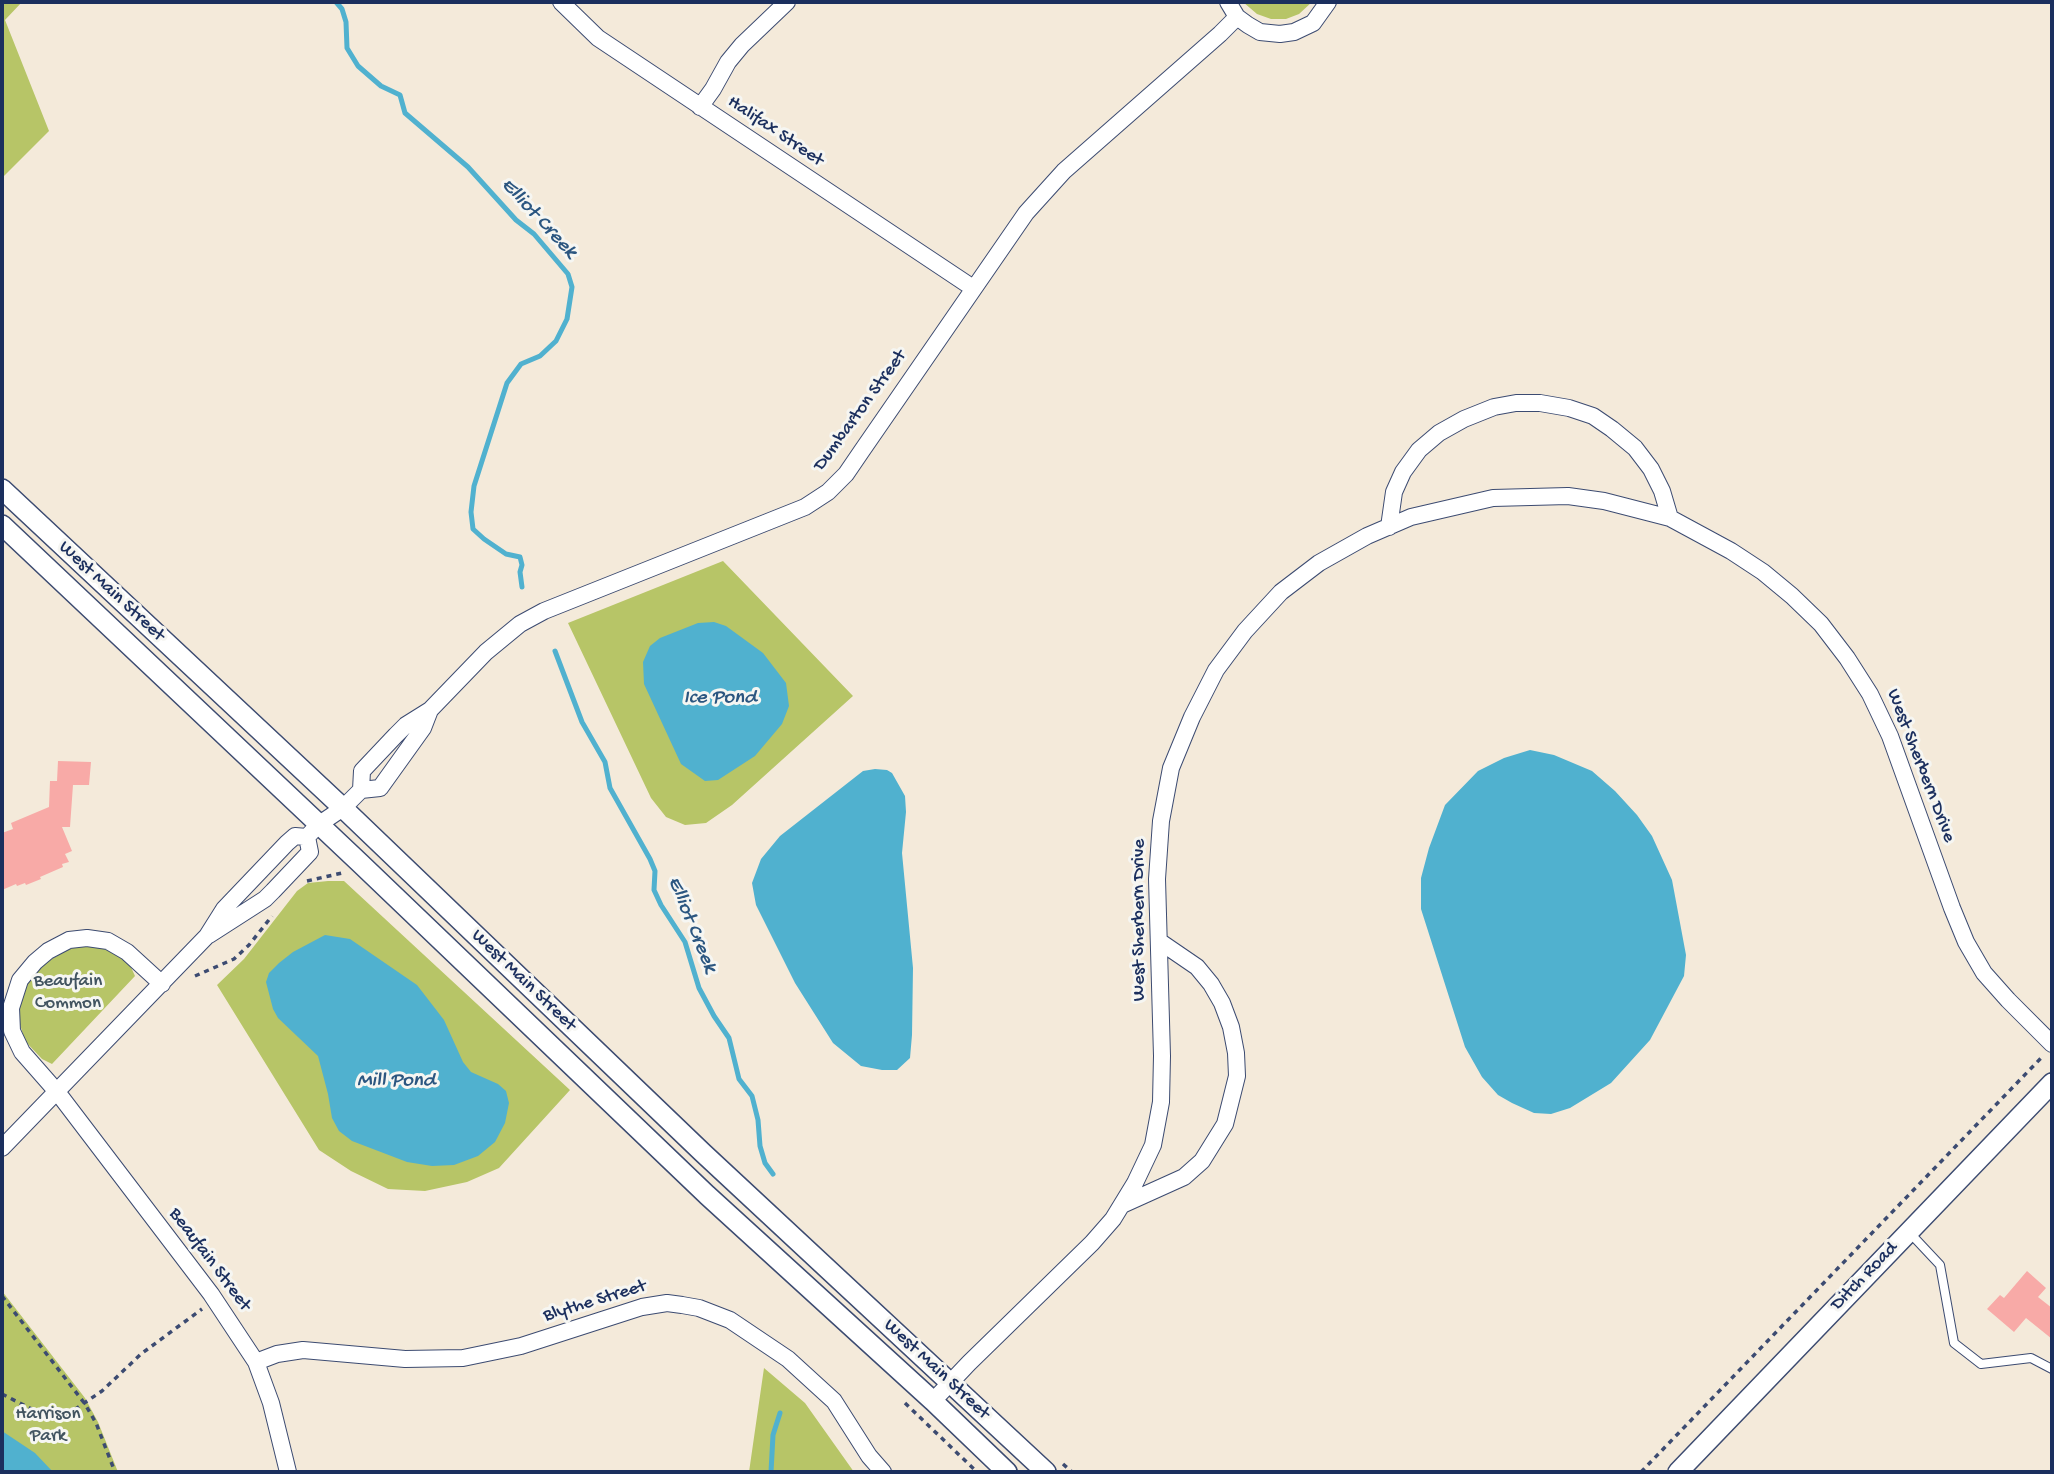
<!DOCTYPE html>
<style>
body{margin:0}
#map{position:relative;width:2054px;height:1474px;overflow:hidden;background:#f4eada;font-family:"Gochi Hand",sans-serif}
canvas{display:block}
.frame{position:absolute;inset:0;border:4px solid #1b2f5e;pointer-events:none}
</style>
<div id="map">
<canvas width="2054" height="1474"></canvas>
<div class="frame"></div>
</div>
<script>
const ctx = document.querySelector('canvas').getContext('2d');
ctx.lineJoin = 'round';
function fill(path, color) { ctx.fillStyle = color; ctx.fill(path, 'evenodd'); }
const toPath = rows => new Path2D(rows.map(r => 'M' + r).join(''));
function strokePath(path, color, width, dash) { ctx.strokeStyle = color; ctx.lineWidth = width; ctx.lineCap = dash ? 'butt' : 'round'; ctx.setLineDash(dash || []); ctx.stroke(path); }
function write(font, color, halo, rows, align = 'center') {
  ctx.font = font + ' "Gochi Hand",sans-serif'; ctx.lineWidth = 6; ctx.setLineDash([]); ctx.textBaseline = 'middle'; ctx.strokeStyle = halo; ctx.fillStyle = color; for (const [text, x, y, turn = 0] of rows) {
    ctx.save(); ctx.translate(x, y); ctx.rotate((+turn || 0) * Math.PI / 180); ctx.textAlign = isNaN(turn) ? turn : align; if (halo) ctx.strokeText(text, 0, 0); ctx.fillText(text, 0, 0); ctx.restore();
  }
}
const green = toPath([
 [2,2,22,2,5,20,49,131,2,178],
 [1243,2,1312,2,1299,14,1286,19,1271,19,1257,14],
 [723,561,853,696,732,805,706,823,685,825,666,817,651,798,568,623],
 [328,881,344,881,570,1090,499,1168,467,1182,425,1191,388,1189,351,1171,319,1150,217,985,244,959,297,891,308,883],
 [83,946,100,947,116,954,130,965,135,976,52,1064,42,1059,25,1041,18,1018,20,999,27,982,47,962,68,949],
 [2,1291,85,1398,98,1422,118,1472,2,1472],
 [764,1368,805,1403,854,1472,749,1472]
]);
const water = toPath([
 [714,622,726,626,763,653,786,683,789,706,782,724,755,756,718,780,705,781,681,764,644,684,643,662,650,646,660,638,698,623],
 [1530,750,1554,755,1592,771,1615,791,1637,815,1652,836,1672,880,1686,955,1684,976,1650,1040,1611,1083,1570,1108,1551,1114,1534,1113,1512,1103,1498,1095,1482,1077,1465,1047,1421,909,1421,878,1429,848,1445,805,1478,771,1504,758],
 [875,769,887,770,892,773,905,796,906,812,902,853,913,968,912,1035,910,1058,897,1070,882,1070,861,1066,833,1043,795,983,756,905,752,883,761,859,780,836,863,771],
 [325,935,350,939,417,985,444,1020,463,1062,471,1072,498,1084,506,1091,509,1103,505,1123,495,1142,478,1156,454,1165,432,1166,407,1162,352,1141,339,1131,332,1118,328,1094,318,1056,278,1018,273,1009,266,982,269,973,279,963,293,952],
 [2,1431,35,1453,53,1472,2,1472]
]);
const stream = toPath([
 [336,2,342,9,346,22,347,48,358,66,381,86,400,95,405,113,468,167,516,220,534,234,568,274,572,287,567,319,556,341,540,356,521,364,507,383,474,486,471,512,473,529,484,539,506,554,520,557,522,565,520,572,522,587],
 [555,651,582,722,605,762,610,788,650,859,655,871,654,890,661,905,685,942,699,988,714,1016,729,1038,739,1079,752,1096,758,1120,760,1146,765,1163,773,1174],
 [771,1472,773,1435,780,1413]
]);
const building = toPath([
 [58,761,91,762,89,785,73,785,70,827,62,827,72,851,65,854,69,862,62,864,63,867,40,877,41,879,26,885,25,883,17,886,16,884,2,890,2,833,13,829,11,823,49,807,50,781,57,781],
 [2027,1271,2046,1288,2038,1297,2052,1308,2052,1339,2026,1318,2014,1332,1987,1309,2000,1295,2004,1298]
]);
const path = toPath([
 [307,881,342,873],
 [195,976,234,959,249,945,272,916],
 [2,1296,85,1404,96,1423,115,1472],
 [2,1394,47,1417,68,1414,102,1391,141,1354,202,1309],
 [905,1403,977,1472],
 [1063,1464,1072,1472],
 [1641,1472,2043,1056]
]);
const service = toPath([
 [1909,1232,1940,1265,1954,1343,1981,1364,2031,1358,2052,1369]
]);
const minor = toPath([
 [561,2,598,38,973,288],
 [1228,2,1237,17,1248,25,1260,32,1280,34,1294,32,1313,23,1328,2],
 [700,107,713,89,728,62,742,45,787,2],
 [1389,527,1394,492,1403,472,1419,450,1439,433,1464,419,1494,407,1516,403,1540,403,1569,408,1593,416,1612,429,1635,448,1651,469,1662,491,1670,518],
 [361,790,380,788,423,728,430,710],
 [307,837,318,825,343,808,361,790,362,771,396,735,406,725,430,710,486,652,520,624,544,611,805,507,828,492,846,474,861,452,1026,213,1064,171,1220,34,1237,17],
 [209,935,265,899,273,891,310,852,307,837],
 [162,984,127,952,108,941,87,938,69,940,48,951,35,962,20,980,11,1008,12,1031,22,1052,58,1093,211,1294,256,1362,271,1403,288,1472],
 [2,1148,207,936,224,909,287,843,295,836,307,837],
 [1122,1205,1184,1177,1202,1161,1225,1124,1237,1076,1236,1053,1231,1027,1222,1003,1211,984,1197,967,1159,941],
 [256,1362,277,1354,303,1350,405,1359,463,1358,521,1346,642,1307,667,1303,682,1305,699,1308,730,1320,788,1359,834,1401,869,1456,883,1472],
 [933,1401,969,1363,1092,1243,1113,1219,1135,1183,1153,1145,1161,1102,1162,1056,1157,879,1161,821,1171,768,1192,717,1216,670,1245,631,1281,592,1319,563,1367,536,1411,517,1493,498,1568,496,1604,501,1670,518,1731,551,1763,572,1792,596,1821,624,1847,658,1870,694,1890,736,1952,908,1966,942,1984,973,2008,1000,2052,1044]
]);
const tertiary = toPath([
 [2,489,343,808,703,1153,1046,1472],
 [2,525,360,863,707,1195,933,1401,1007,1472],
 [1678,1472,2052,1083]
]);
const streetNames = [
 ["Halifax Street",775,132,34],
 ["Dumbarton Street",861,411,-54],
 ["West Main Street",111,592,43],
 ["West Sherbern Drive",1920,766,69],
 ["West Sherbern Drive",1140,920,-90],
 ["West Main Street",523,981,44],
 ["Beaufain Street",209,1260,53],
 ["Ditch Road",1865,1277,-46],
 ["Blythe Street",595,1302,-17],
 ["West Main Street",936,1370,43]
];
const parkNames = [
 ["Beaufain",68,982],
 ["Common",68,1004],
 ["Harrison",48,1415],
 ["Park",48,1437]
];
const waterNames = [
 ["Elliot Creek",538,219,47],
 ["Ice Pond",720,699],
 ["Elliot Creek",691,925,68],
 ["Mill Pond",396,1082]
];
fill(green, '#b7c567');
fill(water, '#50b1cf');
strokePath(stream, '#50b1cf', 5);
fill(building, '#f8aaa7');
strokePath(service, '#3c4b71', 10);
strokePath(minor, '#3c4b71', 18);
strokePath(tertiary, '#3c4b71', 22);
strokePath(path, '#3c4b71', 3.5, [5, 5]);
strokePath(service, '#fff', 8);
strokePath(minor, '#fff', 16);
strokePath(tertiary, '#fff', 19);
write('19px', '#1b2f5e', '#f6f6f2', streetNames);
write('19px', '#425460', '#f6f6f2', parkNames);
write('italic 21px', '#2b5680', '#f6f6f2', waterNames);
</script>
